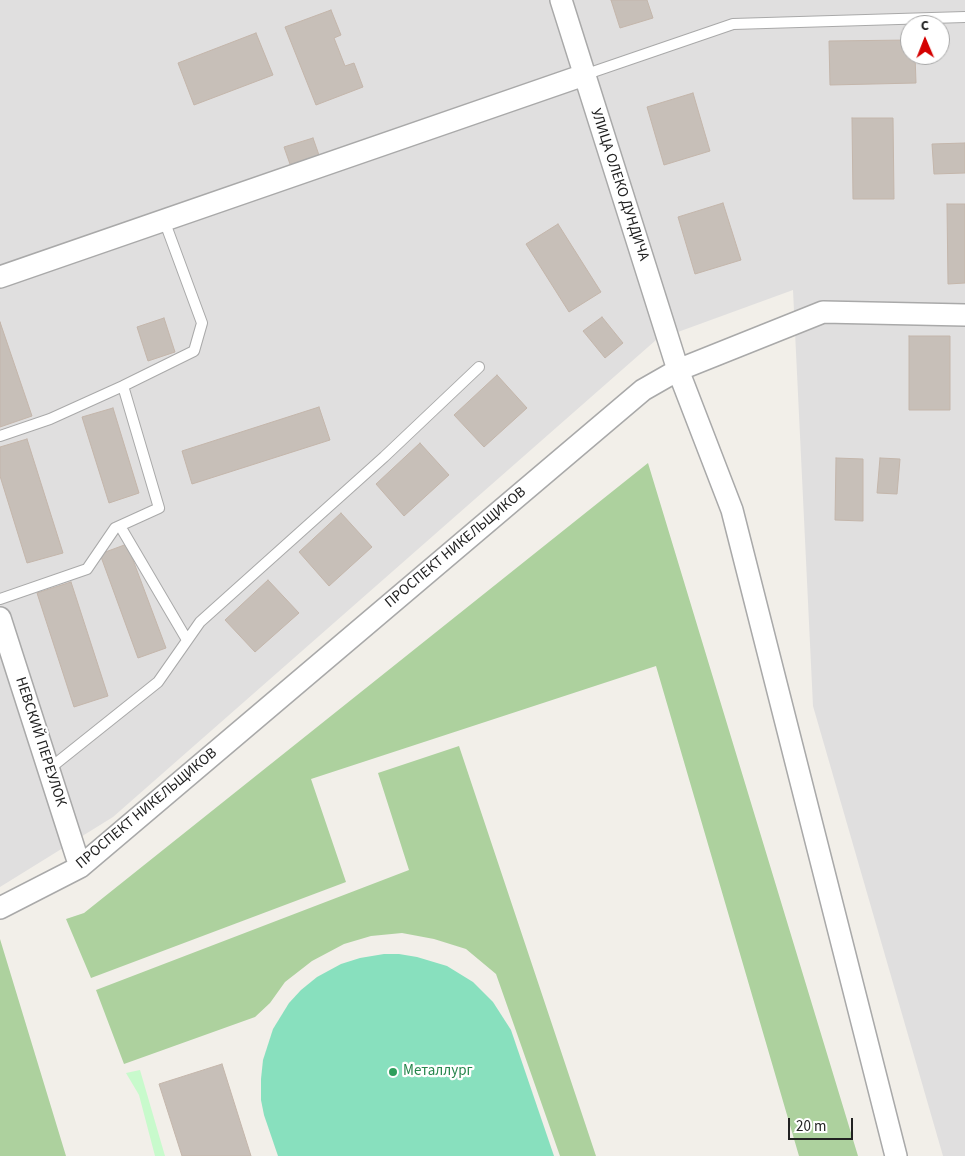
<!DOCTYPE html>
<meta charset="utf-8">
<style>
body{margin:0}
#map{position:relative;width:965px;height:1156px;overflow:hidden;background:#f2efe9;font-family:"Source Sans 3",sans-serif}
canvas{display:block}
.north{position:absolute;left:900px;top:15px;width:50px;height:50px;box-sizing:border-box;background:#fff;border:1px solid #a7a7a7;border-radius:50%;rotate:359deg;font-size:14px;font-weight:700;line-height:20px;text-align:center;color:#222}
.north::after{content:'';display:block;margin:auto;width:18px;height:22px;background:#d40000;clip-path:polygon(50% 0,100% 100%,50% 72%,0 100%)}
.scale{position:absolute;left:788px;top:1118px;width:65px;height:22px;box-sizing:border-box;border:2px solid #222;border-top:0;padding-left:6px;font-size:15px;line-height:18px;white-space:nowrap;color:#222;-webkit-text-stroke:4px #fff;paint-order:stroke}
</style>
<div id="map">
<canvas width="965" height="1156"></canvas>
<div class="north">С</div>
<div class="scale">20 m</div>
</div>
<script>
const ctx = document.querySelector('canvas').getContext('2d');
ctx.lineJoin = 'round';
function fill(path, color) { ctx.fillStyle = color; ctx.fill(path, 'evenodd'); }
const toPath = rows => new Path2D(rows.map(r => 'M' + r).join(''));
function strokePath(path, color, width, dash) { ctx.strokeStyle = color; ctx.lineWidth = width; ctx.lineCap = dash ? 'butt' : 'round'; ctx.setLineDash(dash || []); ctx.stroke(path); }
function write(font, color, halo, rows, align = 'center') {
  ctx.font = font + ' "Source Sans 3",sans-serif'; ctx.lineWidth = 4.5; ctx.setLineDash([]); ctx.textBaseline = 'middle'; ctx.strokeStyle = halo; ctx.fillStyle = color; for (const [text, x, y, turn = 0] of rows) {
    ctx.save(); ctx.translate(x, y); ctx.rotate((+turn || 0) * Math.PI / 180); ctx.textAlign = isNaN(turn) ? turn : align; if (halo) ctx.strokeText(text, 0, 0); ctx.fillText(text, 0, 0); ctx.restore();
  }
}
const residential = toPath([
 [0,0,965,0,965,1156,943,1156,813,706,793,290,656,340,113,817,0,887],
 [910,25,940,25,940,55,910,55]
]);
const forest = toPath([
 [648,463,858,1156,799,1156,656,666,311,779,346,882,91,978,66,919,84,913],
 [459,746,596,1156,560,1156,496,974,466,949,434,939,402,933,371,936,344,944,312,961,285,982,270,1003,255,1017,124,1064,96,990,409,870,378,773],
 [0,939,66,1156,0,1156]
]);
const park = toPath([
 [140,1070,165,1156,155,1156,139,1095,126,1073]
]);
const pitch = toPath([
 [384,954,399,954,417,957,447,966,473,982,493,1002,511,1030,554,1156,278,1156,264,1115,261,1100,261,1079,263,1060,273,1029,289,1003,301,990,317,977,341,964,360,958]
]);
const building = toPath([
 [611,0,647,0,653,18,620,28,611,0],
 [331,10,341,35,334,38,345,66,354,63,363,87,316,105,285,27,331,10],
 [256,33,273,75,194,105,178,63,256,33],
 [910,40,910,55,915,55,916,83,830,85,829,41,910,40],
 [693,93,710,151,664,165,647,107,693,93],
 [852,118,893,118,894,199,853,199,852,118],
 [313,138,320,158,291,167,284,147,313,138],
 [965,143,965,173,934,174,932,144,965,143],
 [723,203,741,260,695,274,678,217,723,203],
 [947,204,965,204,965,283,948,284,947,204],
 [558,224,601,292,569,312,526,244,558,224],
 [602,317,623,343,605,358,583,331,602,317],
 [164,318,175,352,148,361,137,327,164,318],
 [0,322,32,416,0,427,0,322],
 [909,336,950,336,950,410,909,410,909,336],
 [497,375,527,408,484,447,454,415,497,375],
 [319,407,330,440,192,484,182,451,319,407],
 [113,408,139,493,109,503,82,417,113,408],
 [27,439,63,553,27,563,0,476,0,447,27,439],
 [420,443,449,475,404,516,376,484,420,443],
 [836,458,863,459,863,521,835,520,836,458],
 [880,458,900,459,897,494,877,493,880,458],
 [341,513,372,547,329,586,299,552,341,513],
 [127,544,166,648,138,658,100,554,127,544],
 [268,580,299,613,255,652,225,620,268,580],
 [71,582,108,696,74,707,37,593,71,582],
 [222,1064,251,1156,182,1156,159,1084,222,1064]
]);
const service = toPath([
 [584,75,733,24,965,17],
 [0,436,50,419,123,386,194,351,202,323,164,220],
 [120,526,187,640],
 [0,599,87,569,115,528,159,508,123,386],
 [49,769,158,682,200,622,384,457,479,367]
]);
const minor = toPath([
 [561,0,678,370,732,510,896,1156],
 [0,277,584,75],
 [0,618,80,867],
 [0,908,80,867,643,390,678,370,823,312,965,315]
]);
const markers = [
 [393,1072,5,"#2e9e5b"]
];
const streetNames = [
 ["УЛИЦА ОЛЕКО ДУНДИЧА",619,185,72],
 ["ПРОСПЕКТ НИКЕЛЬЩИКОВ",456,548,-40],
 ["НЕВСКИЙ ПЕРЕУЛОК",40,742,72],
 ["ПРОСПЕКТ НИКЕЛЬЩИКОВ",147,809,-40]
];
const leisureNames = [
 ["Металлург",403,1072]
];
fill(residential, '#e0dfdf');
fill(forest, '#add19e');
fill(park, '#c8facc');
fill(pitch, '#88e0be');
fill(building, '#c7bfb8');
strokePath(building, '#c4b6ab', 1);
strokePath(service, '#a9a9a9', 12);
strokePath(minor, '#a9a9a9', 24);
strokePath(service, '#fff', 10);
strokePath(minor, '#fff', 21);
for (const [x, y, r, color] of markers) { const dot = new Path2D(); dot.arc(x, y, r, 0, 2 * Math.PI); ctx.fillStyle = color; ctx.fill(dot); strokePath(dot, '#fff', 2); }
write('15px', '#222', '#fff', streetNames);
write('15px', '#27864d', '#fff', leisureNames, 'left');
</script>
